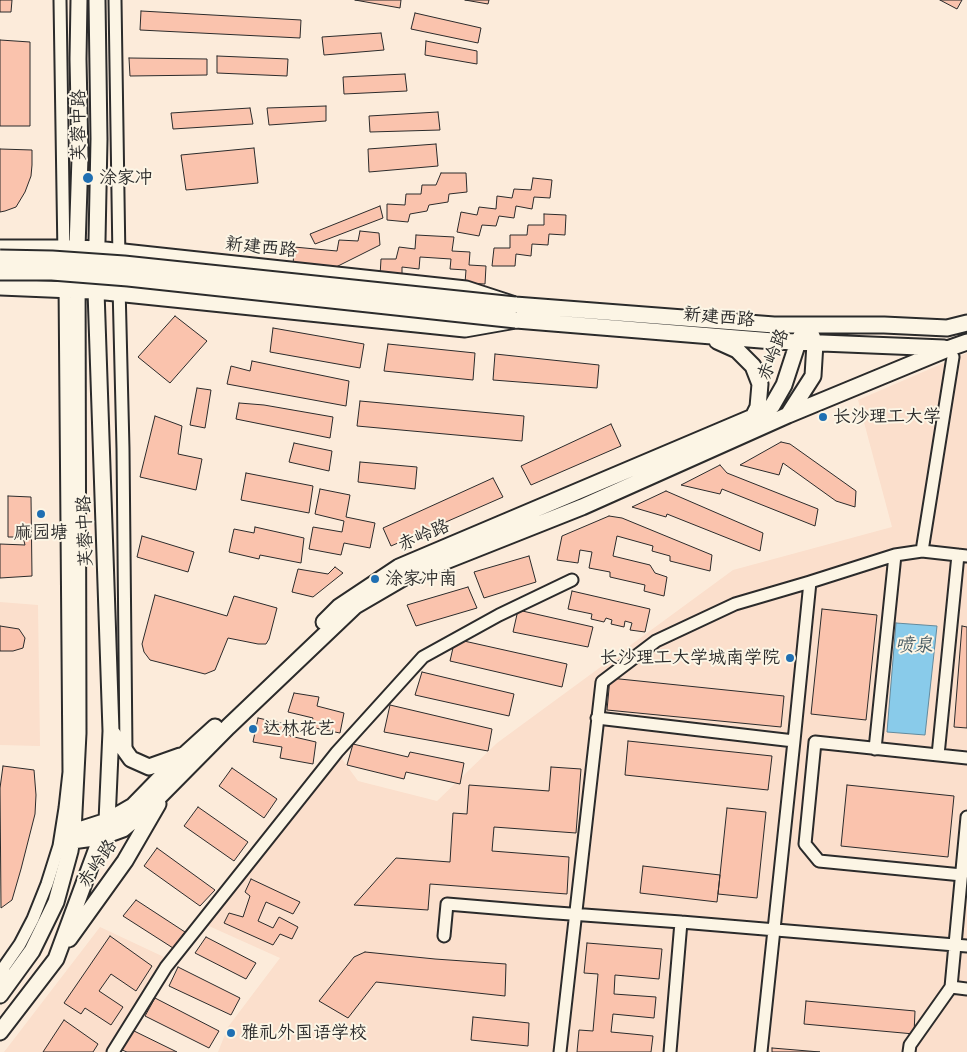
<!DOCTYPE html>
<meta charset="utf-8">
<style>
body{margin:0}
canvas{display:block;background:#fcebda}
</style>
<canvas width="967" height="1052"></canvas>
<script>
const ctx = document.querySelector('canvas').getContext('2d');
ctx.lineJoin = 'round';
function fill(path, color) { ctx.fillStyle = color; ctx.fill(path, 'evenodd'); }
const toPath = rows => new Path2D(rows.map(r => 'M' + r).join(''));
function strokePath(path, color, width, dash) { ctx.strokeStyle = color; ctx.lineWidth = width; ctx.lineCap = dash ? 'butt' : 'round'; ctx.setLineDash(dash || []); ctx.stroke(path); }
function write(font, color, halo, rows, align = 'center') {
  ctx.font = font + ' "Balsamiq Sans","LXGW WenKai TC",sans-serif'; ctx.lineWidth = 4; ctx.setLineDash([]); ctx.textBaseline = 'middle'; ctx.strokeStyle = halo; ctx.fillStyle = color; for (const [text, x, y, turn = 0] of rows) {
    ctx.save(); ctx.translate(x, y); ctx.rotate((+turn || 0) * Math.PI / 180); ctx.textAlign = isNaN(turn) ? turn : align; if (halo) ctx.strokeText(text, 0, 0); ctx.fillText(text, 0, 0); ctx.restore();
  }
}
const built = toPath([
 [967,353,967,1052,218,1052,228,1027,280,958,200,922,337,752,358,781,437,801,497,743,733,570,892,527,858,400],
 [0,602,38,605,40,746,0,745],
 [100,927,164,957,106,1052,4,1052]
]);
const water = toPath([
 [896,623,937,626,925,735,887,732,896,623]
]);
const building = toPath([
 [0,0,12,0,11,12,0,12,0,0],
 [355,0,401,0,400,8,355,0],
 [465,0,489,0,488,4,465,0],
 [940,0,962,0,957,9,940,0],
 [141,11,301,20,300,38,140,30,141,11],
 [415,13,481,28,478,43,411,29,415,13],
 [381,33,384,50,324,55,322,37,381,33],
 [0,40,30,42,30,126,0,126,0,40],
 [426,41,477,51,477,64,425,55,426,41],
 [217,56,288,59,287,76,217,73,217,56],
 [129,58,207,59,207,75,130,76,129,58],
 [405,74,407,91,344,94,343,77,405,74],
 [326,106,326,121,269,125,267,108,326,106],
 [250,108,253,124,173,129,171,113,250,108],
 [438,112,440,130,370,132,369,116,438,112],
 [436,144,438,166,369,172,368,149,436,144],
 [254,148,258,183,186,190,181,155,254,148],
 [0,149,32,150,32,165,31,176,25,192,16,207,5,211,0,212,0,149],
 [441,173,466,173,467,192,449,194,448,202,429,205,427,211,410,214,408,222,387,220,387,204,405,205,406,194,421,194,422,185,436,185,441,173],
 [533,178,552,180,550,198,534,197,532,209,516,206,514,218,499,216,496,226,482,225,479,236,457,232,461,212,477,215,479,207,496,209,497,196,512,198,514,189,531,190,533,178],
 [380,206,383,218,315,244,310,234,380,206],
 [544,214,566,215,565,235,549,234,548,245,532,244,531,256,516,254,515,266,492,266,494,248,510,248,510,235,527,235,528,225,544,225,544,214],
 [360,231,379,233,380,245,334,268,293,267,294,247,337,251,339,240,358,241,360,231],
 [416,235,454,237,452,251,470,252,469,265,486,266,485,284,465,283,466,270,450,269,451,259,420,257,419,269,402,267,402,278,380,276,381,259,396,259,399,247,415,249,416,235],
 [175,316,207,341,170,383,138,357,175,316],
 [273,328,364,344,360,368,270,352,273,328],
 [388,344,475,353,473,380,384,371,388,344],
 [495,354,599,365,597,388,493,380,495,354],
 [252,361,349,381,346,406,227,384,231,366,250,371,252,361],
 [197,388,211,390,205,428,190,425,197,388],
 [360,401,524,416,522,441,357,426,360,401],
 [239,403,264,405,333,417,330,438,236,419,239,403],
 [155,416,182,426,178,454,202,459,196,490,140,477,155,416],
 [611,424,621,446,531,485,521,466,611,424],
 [781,442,790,444,856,491,855,507,836,501,783,463,779,475,740,465,781,442],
 [294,443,332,451,329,471,289,462,294,443],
 [360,462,417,467,415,489,358,482,360,462],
 [720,465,727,473,818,509,815,526,722,489,720,494,681,485,720,465],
 [246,473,313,486,309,513,241,500,246,473],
 [493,478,503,497,391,546,383,528,493,478],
 [320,489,350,495,346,517,375,523,370,548,344,543,341,555,309,549,313,527,342,532,344,521,315,514,320,489],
 [666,491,763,533,760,551,667,514,666,517,632,507,666,491],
 [8,496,31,497,32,576,0,578,0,544,25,545,23,537,8,537,8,496],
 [609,516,622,518,712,555,710,571,670,561,670,556,652,551,653,546,617,536,613,556,650,565,655,573,667,577,664,596,644,591,645,585,610,577,610,572,589,568,592,552,580,550,578,563,557,560,562,536,609,516],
 [255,527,304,538,301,563,260,555,259,559,229,552,234,529,254,533,255,527],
 [142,536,194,552,188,572,137,557,142,536],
 [529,556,536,582,484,598,474,572,529,556],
 [335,567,343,573,313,597,292,592,298,569,328,574,335,567],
 [468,587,477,608,416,626,407,605,468,587],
 [572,591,650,609,645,632,630,630,632,623,625,621,624,627,611,624,612,620,606,618,604,622,591,619,592,614,568,609,572,591],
 [155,595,227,616,234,596,277,608,269,639,266,644,258,644,228,638,215,670,205,674,150,660,144,652,142,644,155,595],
 [822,609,877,615,866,720,811,714,822,609],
 [518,610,593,627,588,647,513,632,518,610],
 [0,626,19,629,25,638,23,648,13,651,0,651,0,626],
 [962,626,967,627,967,728,954,727,962,626],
 [455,639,567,664,562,687,450,661,455,639],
 [422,672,514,694,509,716,415,695,422,672],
 [610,678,784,696,781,727,607,710,610,678],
 [294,693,319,697,317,706,344,713,340,733,310,727,313,718,288,712,294,693],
 [390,705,492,729,488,751,384,732,390,705],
 [258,718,290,725,290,736,316,742,313,764,280,758,282,747,253,742,258,718],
 [628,741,772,756,768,790,625,775,628,741],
 [353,744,408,757,410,752,464,763,460,784,406,772,404,779,347,765,353,744],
 [3,766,34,770,36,795,35,814,21,869,12,900,1,908,0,788,3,766],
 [551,767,581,769,576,833,494,827,492,851,569,857,567,894,430,884,428,910,354,905,396,858,450,862,453,813,467,814,469,785,549,791,551,767],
 [232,768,277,799,264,818,219,786,232,768],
 [847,785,954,796,948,857,841,846,847,785],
 [198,807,248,842,234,861,184,826,198,807],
 [727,808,766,812,757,898,718,894,727,808],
 [157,848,215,890,200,906,144,866,157,848],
 [643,866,720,875,717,902,640,893,643,866],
 [251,879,300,902,293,914,266,902,258,921,273,928,279,917,298,927,292,939,280,934,273,945,224,923,229,913,243,917,250,896,245,892,251,879],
 [136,900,185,932,173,948,123,916,136,900],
 [110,936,152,966,136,991,111,974,99,991,123,1007,111,1025,85,1008,81,1014,64,1003,110,936],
 [206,937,256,963,246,979,195,953,206,937],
 [587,943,662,949,659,979,615,975,614,994,656,997,654,1018,613,1014,611,1032,653,1036,651,1052,577,1052,579,1030,593,1031,598,974,584,973,587,943],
 [365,952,435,959,506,964,505,996,376,982,348,1018,319,1001,354,957,365,952],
 [178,967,240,998,231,1015,169,986,178,967],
 [155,998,219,1031,209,1048,145,1016,155,998],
 [806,1001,915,1011,914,1034,804,1024,806,1001],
 [473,1017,529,1023,528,1046,471,1040,473,1017],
 [64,1020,98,1044,93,1052,43,1052,64,1020],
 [132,1030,177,1052,127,1052,122,1050,132,1030],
 [772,1048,820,1052,772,1052,772,1048]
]);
const minor = toPath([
 [60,0,64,256],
 [115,0,119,260],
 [119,286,123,449,126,751],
 [922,551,953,357],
 [597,718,794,741],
 [875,749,895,555],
 [938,755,958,555],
 [962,875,819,861,805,844,815,742,967,758],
 [444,936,447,904,543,912,681,922,967,946],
 [951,987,967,989],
 [1,992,4,967,20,944,33,919,47,884,59,846,65,808,69,772,65,282],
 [113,1052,166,967,337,752,423,657,499,615,572,580],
 [560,1052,602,682,656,641,735,604,810,582],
 [670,1052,681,922],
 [761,1052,794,741,810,582,895,555,922,551,967,556],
 [909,1052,910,1045,951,987,967,817]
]);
const major = toPath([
 [0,248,77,248,96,249,466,289,515,305,774,325,884,325,947,328,967,323],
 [0,287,96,291,465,329,516,320,773,341,944,348],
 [717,341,737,350,753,366,760,384,758,407,753,417],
 [788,415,813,376,815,343,811,334],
 [324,622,339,607,399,567,753,417,772,406,784,385,798,342,801,336],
 [111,731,131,759,149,767,180,756],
 [73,832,107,821,133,806,172,766,215,727],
 [72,841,101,837,123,829,146,810,228,727,355,606,403,578,582,507,788,415,950,348,967,342],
 [69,939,125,861,158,804],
 [0,995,32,951,56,902,70,851,73,832,78,733,77,248,80,157,78,59,79,0],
 [0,1032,56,959,107,821,111,731,96,291,99,139,97,0]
]);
const majorBridge = toPath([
 [0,258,52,259,124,264,515,305],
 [0,272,52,272,128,278,516,320]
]);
const markers = [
 [88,178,6,"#1f6fb2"],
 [823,417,5,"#1f6fb2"],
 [41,514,5,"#1f6fb2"],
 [375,579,5,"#1f6fb2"],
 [790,658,5,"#1f6fb2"],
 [253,729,5,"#1f6fb2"],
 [231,1033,5,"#1f6fb2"]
];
const streetNames = [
 ["芙蓉中路",79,125,-90],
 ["新建西路",261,248,6],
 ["新建西路",719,318,5],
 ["赤岭路",774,355,-68],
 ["芙蓉中路",86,531,-92],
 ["赤岭路",424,536,-23],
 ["赤岭路",98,864,-55]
];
const poiNames = [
 ["涂家冲",99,178],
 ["长沙理工大学",833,417],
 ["麻园塘",41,533,"center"],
 ["涂家冲南",385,579],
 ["长沙理工大学城南学院",780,658,"right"],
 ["达林花艺",263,729],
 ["雅礼外国语学校",241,1033]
];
const waterNames = [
 ["喷泉",914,646]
];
fill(built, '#fbdfcc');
fill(water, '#89cbea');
strokePath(water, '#638b9e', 1);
fill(building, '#fac3ad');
strokePath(building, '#2b2b2b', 1);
strokePath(minor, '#2b2b2b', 15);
strokePath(major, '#2b2b2b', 19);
strokePath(minor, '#fcf5e5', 11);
strokePath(major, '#fcf5e5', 15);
strokePath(majorBridge, '#2b2b2b', 19, []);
strokePath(majorBridge, '#fcf5e5', 15);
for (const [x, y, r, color] of markers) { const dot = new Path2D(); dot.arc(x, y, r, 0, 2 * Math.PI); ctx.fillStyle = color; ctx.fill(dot); strokePath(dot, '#fcf5e5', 2); }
write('18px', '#2b2b2b', '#fcf5e5', streetNames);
write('18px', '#2b2b2b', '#fcf5e5', poiNames, 'left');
write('italic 19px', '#475b64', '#fcf5e5', waterNames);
</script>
